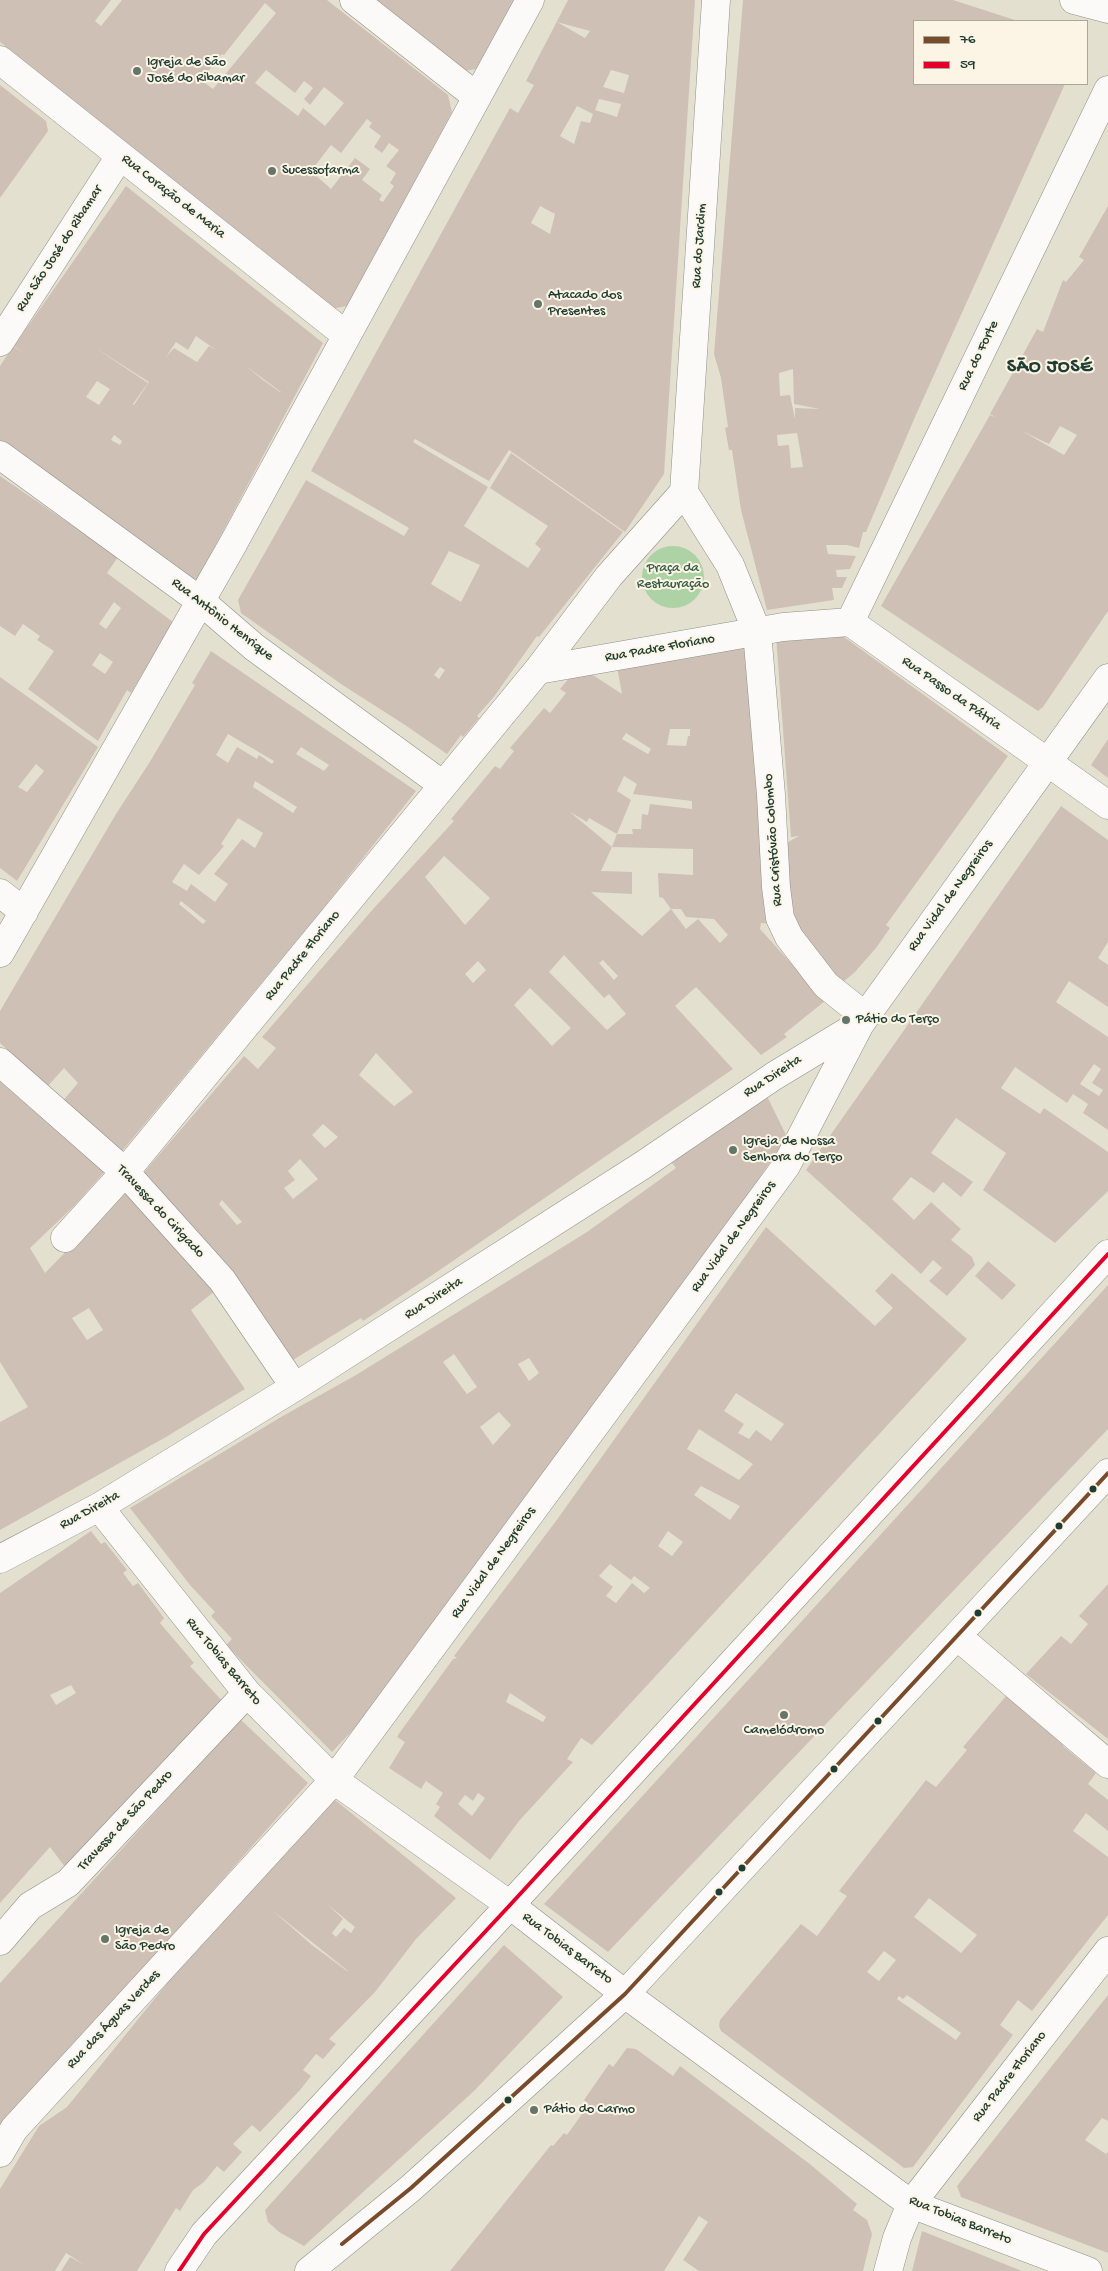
<!DOCTYPE html>
<meta charset="utf-8">
<style>
body{margin:0}
#map{position:relative;width:1108px;height:2271px;overflow:hidden;background:#e4e0cf;font-family:"Gochi Hand",sans-serif}
canvas{display:block}
.legend{position:absolute;left:913px;top:20px;width:175px;height:65px;box-sizing:border-box;background:#fcf5e5;border:1px solid #a4ab9e;margin:0;padding:6px 9px;list-style:none;font-size:15px;color:#1f3d34}
.legend li{display:flex;align-items:center;gap:10px;height:25px}
.legend b{width:25px;border:1px solid #a4ab9e}
</style>
<div id="map">
<canvas width="1108" height="2271"></canvas>
<ul class="legend">
<li><b style="height:6px;background:#7a4b2a"></b>76</li>
<li><b style="height:6px;background:#e4002b"></b>59</li>
</ul>
</div>
<script>
const ctx = document.querySelector('canvas').getContext('2d');
ctx.lineJoin = 'round';
function fill(path, color) { ctx.fillStyle = color; ctx.fill(path, 'evenodd'); }
const toPath = rows => new Path2D(rows.map(r => 'M' + r).join(''));
function strokePath(path, color, width, dash) { ctx.strokeStyle = color; ctx.lineWidth = width; ctx.lineCap = dash ? 'butt' : 'round'; ctx.setLineDash(dash || []); ctx.stroke(path); }
function write(font, color, halo, rows, align = 'center') {
  ctx.font = font + ' "Gochi Hand",sans-serif'; ctx.lineWidth = 4; ctx.setLineDash([]); ctx.textBaseline = 'middle'; ctx.strokeStyle = halo; ctx.fillStyle = color; for (const [text, x, y, turn = 0] of rows) {
    ctx.save(); ctx.translate(x, y); ctx.rotate((+turn || 0) * Math.PI / 180); ctx.textAlign = isNaN(turn) ? turn : align; if (halo) ctx.strokeText(text, 0, 0); ctx.fillText(text, 0, 0); ctx.restore();
  }
}
const green = toPath([
 '642 577a31 31 0 1 1 62 0a31 31 0 1 1-62 0Z'
]);
const building = toPath([
 [0,0,111,0,95,21,101,26,122,0,327,0,448,95,452,112,347,306,331,309,310,293,312,290,0,42],
 [265,3,276,13,213,89,201,80,222,54,224,55],
 [266,70,295,93,304,81,313,88,304,99,310,105,324,87,344,103,325,126,303,108,298,116,255,83],
 [367,119,372,123,369,127,381,136,374,147,382,153,389,143,399,150,386,166,396,173,390,183,394,186,383,202,379,200,382,195,362,180,370,169,355,158,331,189,311,171,331,145,341,153],
 [374,0,514,0,476,69,465,71],
 [568,0,695,0,664,474,625,532,509,450,489,481,415,439,413,442,488,487,464,526,528,568,541,549,535,544,548,526,490,488,511,453,623,532,539,637,537,636,493,698,477,716,479,718,463,737,461,735,447,754,405,725,341,684,241,613,238,600,306,480,404,536,409,528,311,471,510,108,518,113,534,85,526,81],
 [557,22,590,31,585,38],
 [611,70,629,75,624,93,603,87],
 [599,99,621,104,617,117,595,110],
 [577,106,593,114,590,123,581,121,574,144,560,136],
 [540,206,555,214,550,234,531,223],
 [449,551,480,565,461,602,431,584],
 [440,667,445,670,439,679,434,675],
 [743,0,953,0,1018,21,914,21,914,84,1065,84,915,417,866,532,863,532,859,548,847,545,826,545,828,554,856,556,850,569,836,570,837,577,847,577,842,588,832,588,834,600,767,610,741,510,732,450,729,450,725,428,728,427,721,378,714,354],
 [793,369,794,404,820,409,795,408,795,419,790,395,780,396,779,373],
 [797,433,803,467,791,468,789,445,778,446,777,435],
 [0,85,46,121,48,131,0,198],
 [126,186,323,343,195,584,0,444,0,366,13,346,24,353,14,346],
 [196,336,216,350,209,346,197,362,174,348,166,357,176,342,188,350],
 [94,347,149,382,134,405,133,404,148,383],
 [246,366,281,392,280,392,263,380],
 [97,381,110,389,99,405,86,397],
 [114,435,122,441,120,445,111,440],
 [1108,206,1108,611,1043,707,1038,711,881,606,986,422,990,415,997,418,990,414,1037,329,1043,332,1063,280,1066,282,1084,260,1079,257],
 [1060,426,1077,435,1064,455,1022,431,1049,444],
 [0,476,118,557,107,573,173,622,131,693,127,690,98,741,28,689,54,651,37,640,40,636,23,624,15,636,0,626],
 [114,602,121,608,106,629,99,624],
 [100,653,113,662,105,674,92,665],
 [833,629,1008,756,886,925,890,928,876,948,854,973,838,986,786,924,788,842,799,836,791,837,776,636],
 [754,640,773,924,761,923,760,929,825,1001,784,1034,787,1037,761,1055,696,987,675,1006,733,1069,428,1278,363,1321,361,1318,288,1363,140,1177,244,1056,258,1069,276,1048,262,1037,374,908,454,821,451,819,495,766,500,769,514,751,510,748,544,708,550,713,566,693,560,689,579,666,622,694,616,661],
 [670,729,690,729,690,736,688,736,686,746,667,745],
 [626,733,651,749,648,754,622,739],
 [624,776,637,784,633,794,692,801,692,809,650,804,648,815,642,814,641,829,632,829,633,834,617,834,612,847,693,849,693,875,658,873,659,897,663,898,671,909,642,936,591,892,632,894,632,872,601,871,612,847,570,812,587,822,589,818,617,834,631,800,617,791],
 [444,856,490,898,465,925,425,877],
 [671,909,681,909,686,917,714,919,728,935,720,943,698,919,686,929],
 [564,955,604,998,609,994,626,1014,607,1030,549,972],
 [603,960,618,976,614,980,599,963],
 [478,961,486,970,473,983,465,974],
 [530,988,571,1028,552,1046,514,1005],
 [376,1053,413,1092,394,1106,359,1075],
 [323,1124,338,1137,325,1148,312,1135],
 [300,1159,318,1179,293,1199,284,1188,295,1180,288,1171],
 [222,1200,242,1222,237,1225,219,1204],
 [211,651,416,791,321,911,118,1156,61,1103,78,1083,64,1068,47,1087,0,1043,0,1011,116,814,151,760,195,685,192,683],
 [228,734,274,761,272,764,259,755,257,759,237,747,228,763,216,755],
 [301,747,329,765,324,771,296,754],
 [255,781,297,807,293,813,253,787],
 [238,818,263,833,255,848,242,839,214,874,228,884,215,902,191,884,187,891,172,882,184,864,199,875,224,846,221,844],
 [181,901,206,921,203,924,179,904],
 [0,677,98,747,17,881,0,868],
 [36,764,44,771,27,792,18,787],
 [1108,739,1108,778,1091,765],
 [1061,806,1108,840,1108,942,1098,958,1108,965,1108,1007,1069,981,1056,1002,1108,1037,1108,1130,1083,1113,1088,1104,1073,1094,1067,1103,1015,1067,1001,1088,1040,1114,1044,1108,1108,1152,1108,1191,1055,1243,983,1190,1006,1153,956,1118,931,1153,973,1182,961,1197,943,1182,934,1193,911,1177,892,1199,914,1220,931,1202,961,1229,951,1240,972,1257,975,1265,947,1296,929,1281,942,1268,933,1260,921,1274,806,1170],
 [1094,1064,1101,1069,1092,1083,1103,1090,1099,1096,1080,1084],
 [0,1069,107,1169,74,1206,30,1248,45,1273,132,1184,220,1287,191,1310,245,1389,166,1437,0,1530,0,1422,28,1407,0,1362],
 [89,1308,103,1330,87,1340,72,1318],
 [763,1088,787,1137,723,1232,369,1713,332,1752,226,1645,232,1639,211,1616,215,1612,190,1585,130,1508,281,1417,356,1375,587,1232,676,1168,672,1163],
 [454,1354,477,1387,467,1394,443,1362],
 [529,1358,539,1373,529,1381,518,1364],
 [499,1412,511,1425,493,1445,480,1427],
 [766,1227,875,1326,893,1308,875,1291,892,1273,967,1339,592,1745,581,1738,567,1759,573,1762,519,1821,490,1860,434,1816,440,1807,436,1804,443,1793,426,1781,421,1789,389,1768,405,1742,397,1737,398,1735,453,1659,457,1658,454,1656,556,1521],
 [736,1393,784,1424,771,1441,756,1430,749,1439,738,1433,744,1424,724,1411],
 [699,1429,753,1464,739,1480,687,1449],
 [701,1486,740,1506,730,1520,694,1495],
 [668,1531,683,1542,672,1556,658,1546],
 [610,1564,631,1580,634,1576,650,1588,644,1593,632,1583,616,1603,606,1596,613,1587,599,1576],
 [510,1693,546,1717,543,1722,506,1702],
 [478,1793,485,1798,472,1816,458,1804,465,1795,473,1801],
 [988,1261,1016,1285,1002,1300,975,1276],
 [1108,1285,1108,1429,608,1952,544,1904],
 [91,1531,101,1544,105,1542,127,1570,123,1573,133,1586,138,1583,164,1618,160,1623,194,1663,190,1666,226,1705,71,1875,50,1847,0,1903,0,1593],
 [71,1685,76,1693,56,1705,50,1695],
 [1108,1584,1108,1739,1026,1674,1061,1636,1071,1644,1088,1624,1079,1616],
 [1011,1690,1069,1738,1063,1746,1096,1773,1088,1784,1108,1800,1108,1831,1086,1813,1073,1831,1108,1857,1108,1915,1032,2011,1018,2000,1000,2025,1013,2035,913,2167,904,2168,721,2031,719,2026,720,2020,801,1924,817,1936,847,1896,839,1891,912,1798,926,1780,936,1787,967,1750,963,1747],
 [929,1898,977,1935,961,1953,914,1917],
 [884,1951,896,1960,879,1981,867,1972],
 [907,1995,961,2033,956,2040,897,1999,899,1996,903,1999],
 [240,1719,308,1783,0,2131,0,1983],
 [329,1795,456,1898,416,1939,375,1992,329,2039,336,2044,323,2059,316,2054,303,2070,311,2076,300,2090,260,2132,252,2125,233,2144,242,2152,224,2172,217,2166,204,2182,193,2190,180,2211,176,2208,137,2271,61,2271,70,2257,85,2265,66,2253,55,2271,0,2271,0,2189,39,2126,67,2107,220,1918],
 [327,1904,355,1927,351,1933,344,1928,336,1937,332,1933,343,1919],
 [272,1910,348,1971,347,1971,312,1945],
 [504,1945,563,1997,475,2090,304,2246,279,2232,268,2222,265,2210],
 [1108,1995,1108,2121,1102,2118,1085,2140,1106,2154,1108,2152,1108,2253,961,2197,957,2186],
 [627,2048,636,2049,673,2076,680,2066,811,2165,857,2204,853,2210,867,2220,872,2234,863,2271,699,2271,683,2260,708,2222,699,2216,664,2271,450,2271,551,2145,553,2146,564,2133,567,2135,589,2104,584,2100,609,2064,613,2067],
 [922,2231,1022,2271,912,2271]
]);
const minor = toPath([
 [354,0,477,97],
 [1074,0,1108,9],
 [0,60,346,335],
 [0,342,120,156],
 [0,455,203,603,254,647,443,785],
 [684,492,730,565,757,632,771,795,776,887,780,918,789,937,826,985,865,1016],
 [684,492,716,0],
 [850,622,1108,90],
 [538,670,783,627,850,622,1108,805],
 [0,893,24,912],
 [0,953,233,544,530,0],
 [0,1062,125,1172,222,1280,294,1386],
 [65,1238,125,1172,538,670,609,576,684,492],
 [99,1507,247,1693,334,1780,510,1905,625,1994],
 [0,1559,99,1507,298,1385,643,1165,774,1076,860,1024],
 [957,1636,1108,1764],
 [0,1941,30,1906,68,1883,247,1693],
 [0,2153,14,2129,334,1780,786,1166,860,1024,1108,678],
 [888,2271,897,2238,911,2204,1108,1951]
]);
const major = toPath([
 [625,1994,911,2204,1088,2271],
 [179,2271,204,2234,510,1905,1108,1254],
 [309,2271,411,2188,625,1994,1108,1473]
]);
const bus1 = toPath([
 [342,2244,411,2188,625,1994,1108,1473]
]);
const bus2 = toPath([
 [179,2271,204,2234,510,1905,1108,1254]
]);
const markers = [
 [137,71,5,"#64766a"],
 [272,171,5,"#64766a"],
 [538,304,5,"#64766a"],
 [846,1020,5,"#64766a"],
 [733,1150,5,"#64766a"],
 [1093,1489,4.5,"#1f3d34"],
 [1059,1526,4.5,"#1f3d34"],
 [978,1613,4.5,"#1f3d34"],
 [784,1715,5,"#64766a"],
 [878,1721,4.5,"#1f3d34"],
 [834,1769,4.5,"#1f3d34"],
 [742,1868,4.5,"#1f3d34"],
 [719,1892,4.5,"#1f3d34"],
 [105,1939,5,"#64766a"],
 [508,2100,4.5,"#1f3d34"],
 [534,2110,5,"#64766a"]
];
const poiNames = [
 ["Igreja de São",147,63],
 ["José do Ribamar",147,79],
 ["Sucessofarma",282,171],
 ["Atacado dos",548,296],
 ["Presentes",548,312],
 ["Pátio do Terço",856,1020],
 ["Igreja de Nossa",743,1142],
 ["Senhora do Terço",743,1158],
 ["Camelódromo",784,1731,"center"],
 ["Igreja de",115,1931],
 ["São Pedro",115,1947],
 ["Pátio do Carmo",544,2110]
];
const streetNames = [
 ["Rua Coração de Maria",173,197,38],
 ["Rua do Jardim",700,246,-86],
 ["Rua São José do Ribamar",60,249,-57],
 ["Rua do Forte",979,356,-64],
 ["Rua Antônio Henrique",222,620,38],
 ["Rua Padre Floriano",660,649,-10],
 ["Rua Passo da Pátria",951,694,35],
 ["Rua Cristóvão Colombo",774,840,-94],
 ["Rua Vidal de Negreiros",951,896,-54],
 ["Rua Padre Floriano",303,956,-51],
 ["Rua Direita",773,1077,-33],
 ["Travessa do Cirigado",160,1212,47],
 ["Rua Vidal de Negreiros",734,1237,-54],
 ["Rua Direita",434,1299,-33],
 ["Rua Direita",90,1511,-29],
 ["Rua Vidal de Negreiros",494,1563,-54],
 ["Rua Tobias Barreto",223,1662,50],
 ["Travessa de São Pedro",126,1821,-47],
 ["Rua Tobias Barreto",567,1949,37],
 ["Rua das Águas Verdes",114,2020,-47],
 ["Rua Padre Floriano",1010,2077,-52],
 ["Rua Tobias Barreto",960,2221,22]
];
const parkNames = [
 ["Praça da",673,569],
 ["Restauração",673,585]
];
const districtNames = [
 ["SÃO JOSÉ",1050,368]
];
fill(green, '#acd2a5');
fill(building, '#cfc0b5');
strokePath(minor, '#8d9086', 29);
strokePath(major, '#8d9086', 29);
strokePath(minor, '#fbfaf8', 28);
strokePath(major, '#fbfaf8', 28);
strokePath(bus1, '#7a4b2a', 4);
strokePath(bus2, '#e4002b', 4);
for (const [x, y, r, color] of markers) { const dot = new Path2D(); dot.arc(x, y, r, 0, 2 * Math.PI); ctx.fillStyle = color; ctx.fill(dot); strokePath(dot, '#fcf5e5', 2); }
write('14px', '#1f3d34', '#fcf5e5', poiNames, 'left');
write('14px', '#1f3d34', '#fcf5e5', streetNames);
write('14px', '#375f48', '#fcf5e5', parkNames);
ctx.letterSpacing = '1px';
write('bold 19px', '#1f3d34', '#fcf5e5', districtNames);
ctx.letterSpacing = '0px';
</script>
